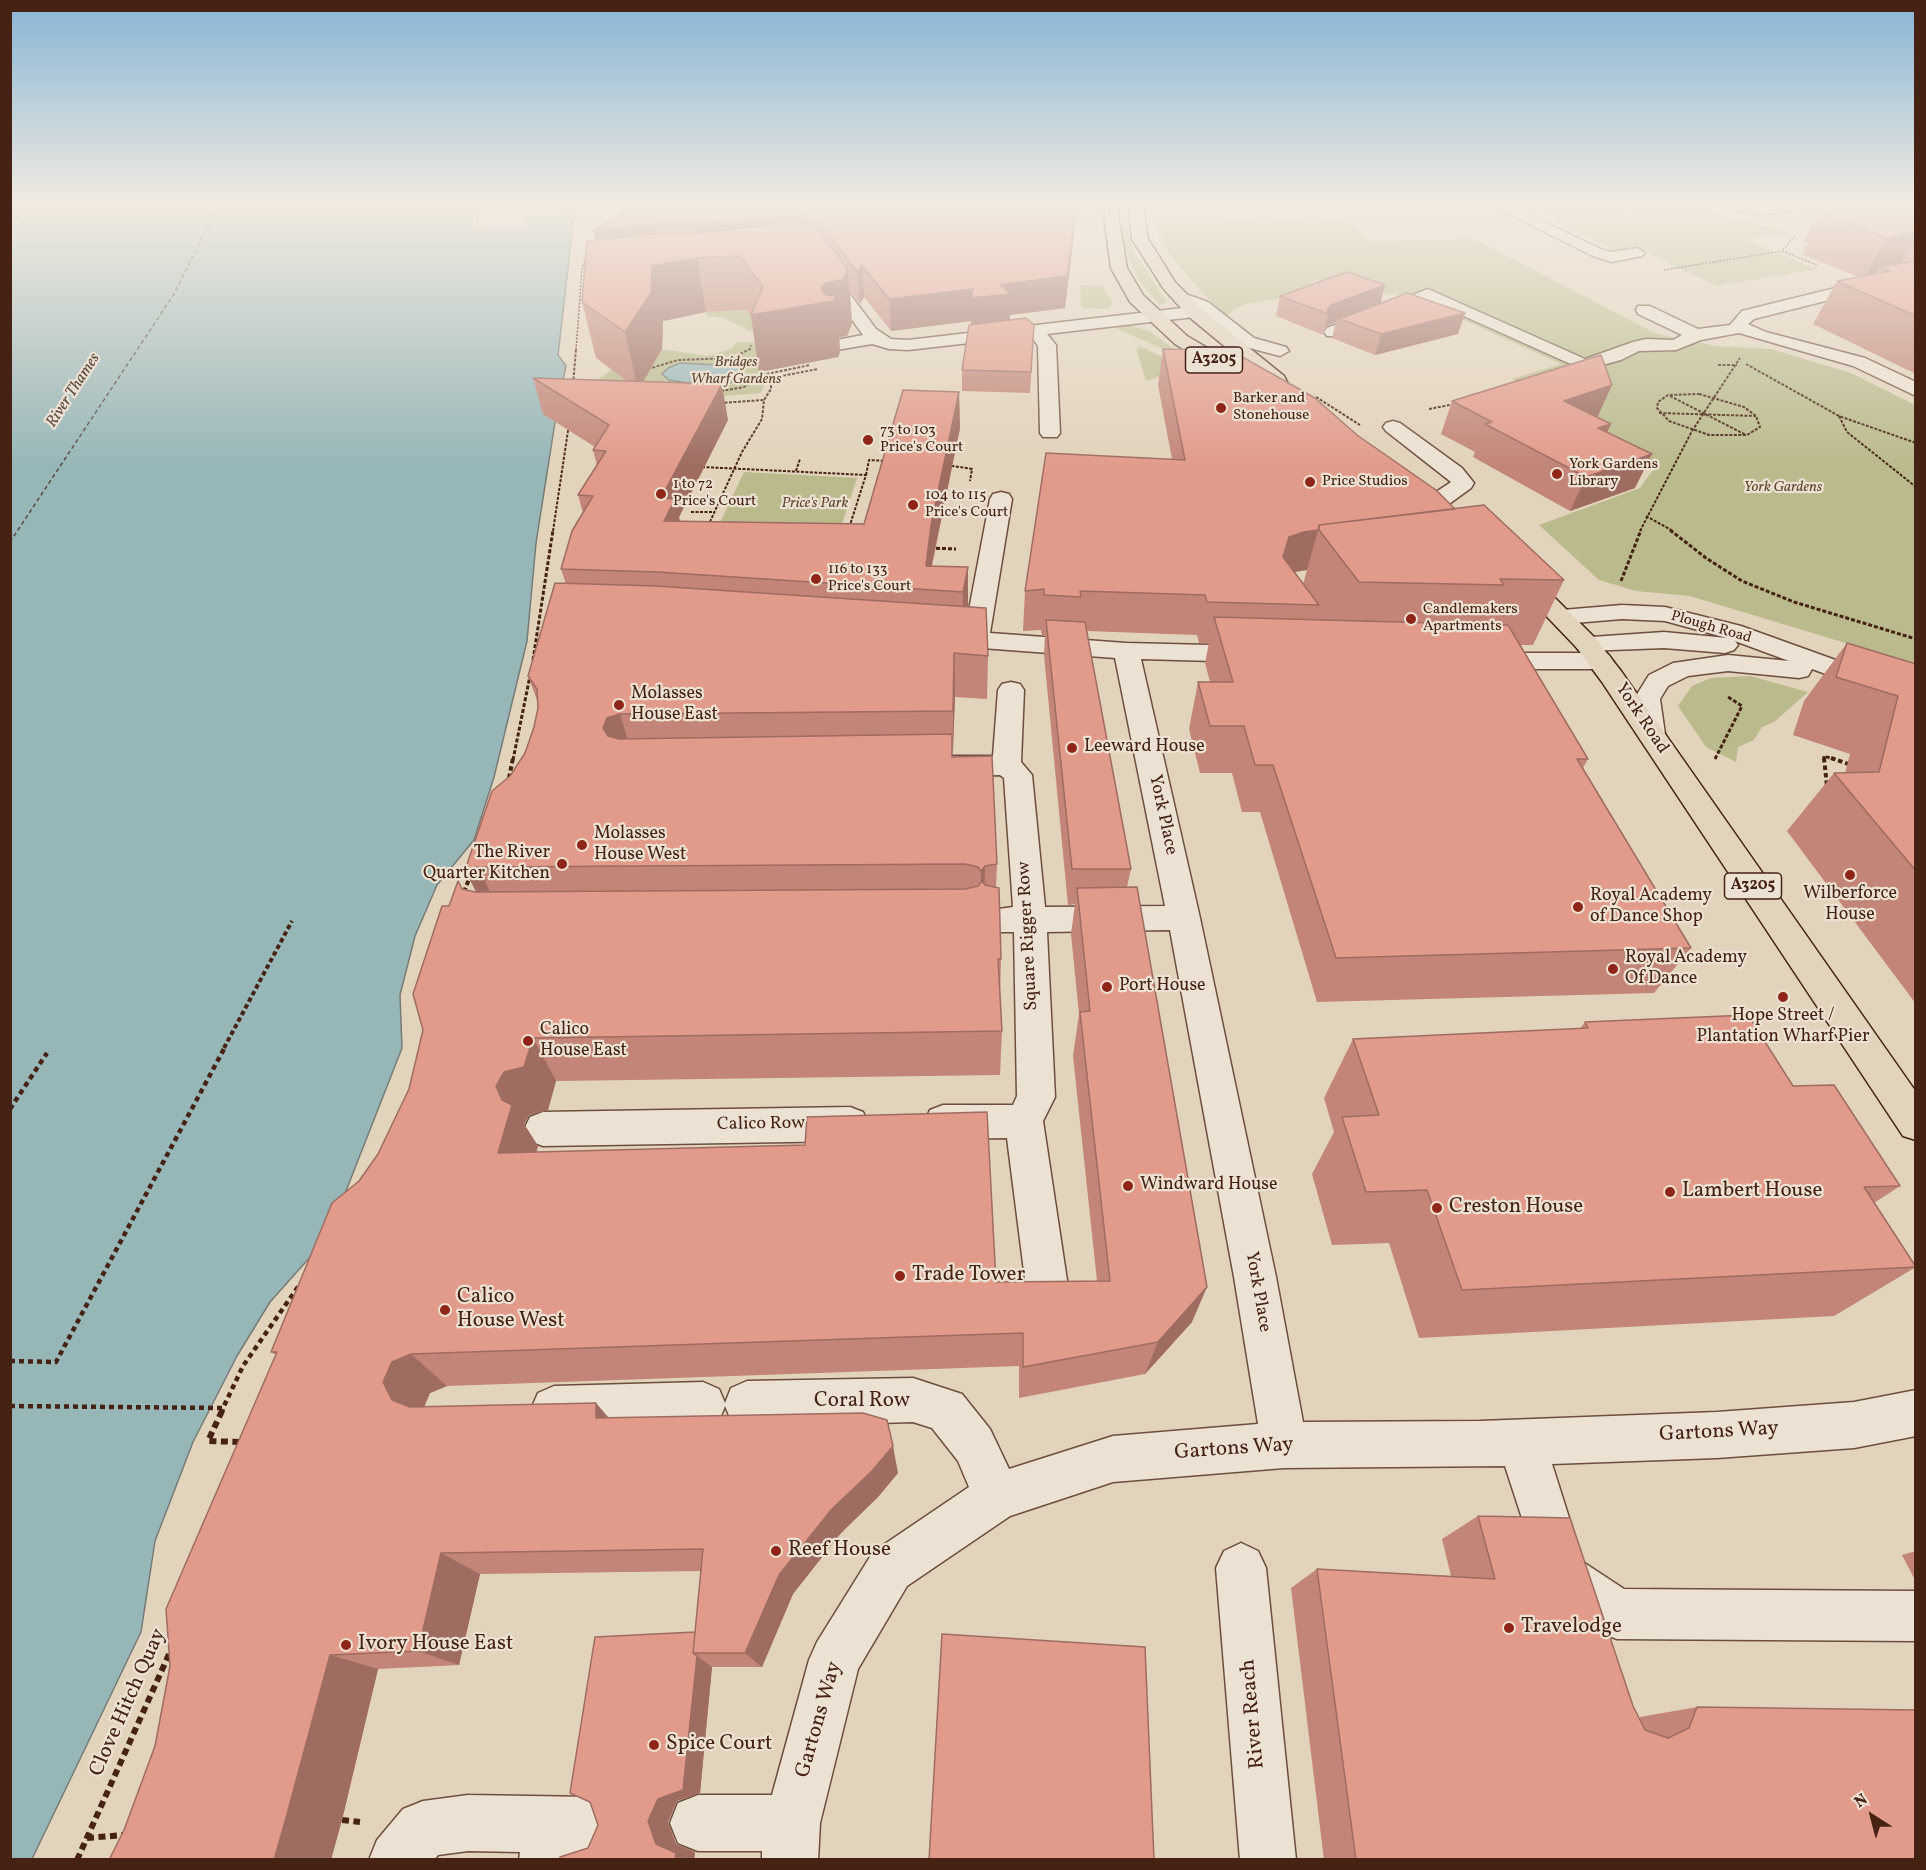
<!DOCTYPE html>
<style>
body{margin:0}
#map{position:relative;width:1926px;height:1870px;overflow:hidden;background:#e2d3bc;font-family:Vollkorn,serif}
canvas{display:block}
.frame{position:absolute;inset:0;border:12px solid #462214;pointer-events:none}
.north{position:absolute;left:1842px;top:1786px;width:60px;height:60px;-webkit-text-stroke:4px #ece2d3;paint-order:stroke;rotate:324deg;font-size:16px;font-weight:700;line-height:24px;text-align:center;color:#462214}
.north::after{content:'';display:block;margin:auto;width:21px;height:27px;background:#462214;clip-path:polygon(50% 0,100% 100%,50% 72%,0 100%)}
</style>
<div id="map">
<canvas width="1926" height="1870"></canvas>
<div class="frame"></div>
<div class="north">N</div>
</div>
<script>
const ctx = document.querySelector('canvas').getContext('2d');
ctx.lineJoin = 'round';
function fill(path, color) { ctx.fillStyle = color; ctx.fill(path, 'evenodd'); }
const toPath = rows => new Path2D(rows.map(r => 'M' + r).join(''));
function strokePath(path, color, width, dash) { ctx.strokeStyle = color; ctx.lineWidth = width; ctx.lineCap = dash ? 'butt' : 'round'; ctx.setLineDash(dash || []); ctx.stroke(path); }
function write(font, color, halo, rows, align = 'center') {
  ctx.font = font + ' Vollkorn,serif'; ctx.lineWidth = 4.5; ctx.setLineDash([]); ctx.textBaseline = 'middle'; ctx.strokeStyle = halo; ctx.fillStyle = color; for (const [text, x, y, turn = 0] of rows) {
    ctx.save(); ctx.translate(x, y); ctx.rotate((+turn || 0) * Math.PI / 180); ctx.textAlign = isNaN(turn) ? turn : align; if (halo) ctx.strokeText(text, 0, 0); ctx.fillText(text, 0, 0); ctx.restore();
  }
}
const green = toPath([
 [1523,206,1687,206,1788,232,1746,240,1817,269,1717,286,1637,248,1618,252],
 [1151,213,1353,223,1369,241,1474,239,1657,334,1716,346,1771,349,1851,373,1915,405,1915,664,1690,596,1636,591,1599,580,1539,525,1640,488,1653,470,1524,411,1548,399,1512,379,1561,364,1410,296,1381,293,1315,280,1289,297,1245,304,1226,315,1210,301,1174,260,1164,246],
 [1122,222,1125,223,1134,252,1167,302,1159,305,1138,279,1123,245],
 [1080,285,1102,286,1112,301,1111,306,1106,309,1084,308,1081,305],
 [747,310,763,333,750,331,724,318,707,316,706,312],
 [1112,326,1130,326,1149,331,1178,352,1178,356],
 [736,342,770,343,760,371,767,377,761,393,712,397,588,386,612,370,614,366,657,358,662,349,708,356,731,349],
 [1139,346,1187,368,1146,381,1137,351],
 [744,472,857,478,839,533,718,527],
 [1750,676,1808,692,1774,722,1762,727,1754,740,1738,747,1736,762,1706,747,1678,706,1692,686,1711,678]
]);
const water = toPath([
 [11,206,575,206,558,355,566,366,558,403,536,543,527,641,494,777,474,840,437,885,415,936,400,995,402,1048,328,1237,270,1302,237,1356,193,1442,155,1541,141,1632,32,1859,11,1860,11,206],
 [680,363,738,366,741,372,729,384,701,385,669,380,662,374,668,368,680,363]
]);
const pier = toPath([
 [476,206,575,206,575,212,526,216,525,225,472,229]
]);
const ferry = toPath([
 [10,542,174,294,218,206]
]);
const pathFar5 = toPath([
 [1590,214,1648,206],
 [10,225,28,206],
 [1795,235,1782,251,1817,265],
 [1664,270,1782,251],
 [576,350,582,269,587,254],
 [750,350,751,345]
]);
const pathFar4 = toPath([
 [1746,364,1839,416,1916,443],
 [1718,365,1737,365],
 [648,369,678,360,732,358,750,349],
 [573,384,576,349],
 [721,391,744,387,762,375,810,365],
 [1699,394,1744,407,1756,416,1760,427,1747,435,1709,435,1669,421,1657,408,1658,402,1668,395,1699,394],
 [1670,396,1746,435],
 [1316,397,1360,425],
 [720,403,764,400],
 [1429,409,1455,404],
 [1659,413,1756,416],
 [1839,416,1847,432,1916,487],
 [947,465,972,469,970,481],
 [702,467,866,475,849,528],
 [796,471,800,459],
 [866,475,869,460,886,461],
 [691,512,714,512],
 [1646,516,1673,531],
 [708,526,742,452,762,419,764,400,771,389,771,378,818,369],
 [553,531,569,424],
 [1640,531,1692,431,1740,358]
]);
const pathFar3 = toPath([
 [1670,530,1706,558,1742,581,1794,602,1916,639],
 [930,548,956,549],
 [1621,581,1641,530],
 [533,660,553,530],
 [1715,759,1742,706,1728,697],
 [513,760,530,676],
 [1824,760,1824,756,1836,760]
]);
const pathFar2 = toPath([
 [1824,758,1827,786],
 [1831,758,1851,765],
 [509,778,513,758],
 [464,892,471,874],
 [224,1048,292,921]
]);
const pathFar1 = toPath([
 [10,1109,47,1053],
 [10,1361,56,1362,225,1047],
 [10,1406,223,1408,243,1366,300,1284],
 [222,1412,223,1409]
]);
const path = toPath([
 [222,1411,208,1441,240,1442],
 [342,1820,360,1822],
 [87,1838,124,1835],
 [77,1860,170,1652]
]);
const minor = toPath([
 [770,206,784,206,876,329,891,339,908,340,1191,307,1172,297,1180,292,1208,302,1254,338,1286,347,1289,351,1280,356,1242,346,1201,314,1194,317,1047,334,1056,345,1060,433,1057,437,1043,437,1040,433,1038,346,1031,336,908,350,889,349,872,344,837,350,831,349,828,345,831,341,863,335,770,206],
 [1492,206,1510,206,1603,250,1612,252,1637,248,1645,253,1642,256,1612,262,1593,256,1492,206],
 [1730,206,1794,206,1792,209,1765,214,1737,210,1730,206],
 [1916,268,1916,278,1754,319,1748,324,1766,332,1865,358,1916,382,1916,396,1853,366,1739,333,1701,340,1676,350,1639,351,1621,360,1584,370,1428,300,1339,336,1327,336,1324,332,1327,328,1428,289,1585,359,1633,342,1646,339,1673,340,1682,335,1638,314,1636,310,1638,306,1650,306,1698,329,1730,325,1742,311,1916,268],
 [1393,421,1400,423,1462,468,1474,483,1471,488,1449,504,1433,504,1430,499,1433,494,1451,482,1386,431,1383,427,1386,423,1393,421],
 [1001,492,1009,494,1012,499,990,633,1126,643,1250,646,1259,649,1263,654,1259,659,1250,662,1141,659,1200,918,1276,1277,1303,1422,1480,1421,1717,1412,1854,1402,1916,1390,1916,1436,1854,1448,1717,1458,1552,1464,1583,1562,1624,1589,1916,1591,1916,1641,1617,1639,1599,1632,1548,1598,1505,1466,1284,1468,1113,1482,1010,1516,907,1586,858,1669,820,1823,818,1860,762,1860,762,1851,698,1851,678,1843,670,1823,678,1803,698,1795,772,1795,809,1660,817,1642,873,1552,969,1487,958,1461,932,1428,913,1422,747,1427,731,1420,725,1406,719,1421,703,1428,554,1432,538,1425,531,1409,538,1393,554,1386,703,1382,719,1389,725,1403,731,1388,747,1381,913,1378,962,1394,990,1429,1009,1469,1113,1436,1258,1424,1234,1277,1170,930,1047,932,1055,1097,1043,1121,1068,1287,1062,1302,1047,1308,1032,1302,1026,1287,1007,1138,943,1139,930,1134,924,1122,930,1110,943,1105,1013,1105,1017,1096,1014,932,996,932,984,929,980,920,984,911,1013,907,1004,778,1000,775,948,776,938,773,934,766,938,759,948,756,993,756,998,690,1002,684,1011,682,1020,684,1024,690,1021,762,1032,775,1045,907,1165,906,1115,658,942,645,933,642,929,637,933,632,942,629,965,631,990,499,993,494,1001,492],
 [1622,605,1665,607,1741,626,1916,689,1916,707,1812,669,1808,676,1799,678,1728,671,1688,676,1668,686,1660,699,1665,734,1661,740,1651,743,1641,740,1637,734,1634,699,1649,675,1673,663,1728,655,1789,661,1735,641,1738,645,1734,650,1725,653,1664,648,1586,651,1577,648,1573,643,1577,638,1664,632,1727,638,1665,621,1622,619,1562,624,1553,622,1550,617,1553,612,1562,610,1622,605],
 [1485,653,1600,653,1609,655,1613,661,1609,667,1600,669,1485,669,1476,667,1472,661,1476,655,1485,653],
 [850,1107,863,1112,869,1124,863,1136,850,1141,543,1146,530,1141,524,1129,530,1117,543,1112,850,1107],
 [1241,1543,1258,1551,1266,1568,1296,1860,1240,1860,1216,1568,1224,1551,1241,1543],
 [468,1795,591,1797,611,1805,619,1825,611,1845,591,1853,577,1853,576,1860,519,1860,520,1852,468,1851,438,1855,434,1860,369,1860,377,1840,403,1809,423,1801,468,1795]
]);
const highway = toPath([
 [1106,206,1120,206,1118,216,1127,268,1143,295,1187,336,1243,369,1245,373,1243,377,1229,377,1175,344,1130,302,1111,268,1104,216,1106,206],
 [1129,206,1143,206,1148,239,1175,282,1200,308,1284,376,1292,392,1290,396,1276,396,1269,383,1188,316,1163,288,1132,239,1129,206],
 [1519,568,1527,570,1595,638,1621,671,1916,1092,1916,1140,1903,1136,1602,682,1577,648,1507,575,1511,570,1519,568]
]);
const wall = toPath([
 [635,206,803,215,802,206,1077,206,1075,226,1065,308,1010,315,1010,320,1034,325,1030,393,962,391,962,370,971,321,891,331,864,297,860,304,850,290,852,324,847,336,839,337,840,352,838,357,759,372,751,316,747,310,706,312,663,321,662,349,643,382,728,420,679,517,680,521,864,524,959,392,960,428,932,566,968,567,968,607,988,656,987,699,955,697,952,757,997,864,996,888,1001,959,1000,995,1002,1031,1000,1075,556,1081,548,1110,529,1115,524,1124,538,1146,536,1152,996,1282,1097,1281,1073,1056,1079,1014,1071,934,1075,904,1068,905,1044,655,1045,635,1042,635,1041,630,1023,631,1025,591,1172,459,1158,385,1163,349,1357,435,1455,509,1564,580,1533,645,1520,645,1588,759,1583,768,1691,948,1654,993,1317,1002,1260,812,1242,812,1232,773,1200,773,1189,729,1198,682,1210,682,1205,663,1209,643,1199,643,1197,635,1086,631,1131,869,1127,887,1192,1322,1145,1374,1019,1398,1019,1366,447,1386,430,1393,424,1407,608,1417,898,1473,878,1497,841,1533,793,1594,762,1667,712,1667,700,1793,677,1801,668,1822,676,1844,695,1852,694,1860,560,1860,588,1848,695,1632,701,1571,480,1574,459,1665,378,1669,342,1820,124,1830,155,1746,276,1355,271,1352,359,1181,378,1154,409,1089,423,1030,449,906,462,889,476,892,465,870,510,776,525,753,534,727,538,708,538,703,528,676,566,584,561,569,583,513,578,495,597,465,593,450,595,447,543,414,533,378,627,381,596,358,582,302,595,240],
 [1307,570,1303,584,1294,572],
 [1796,206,1916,206,1916,374,1813,324,1837,281,1858,277,1802,254,1808,243,1803,242,1817,216,1794,210],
 [1280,296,1380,303,1465,313,1458,334,1375,355,1332,338,1336,322,1326,326,1323,335,1276,316],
 [1452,401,1598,417,1607,432,1635,488,1570,511,1473,457,1475,452,1441,434],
 [1847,643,1916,664,1916,1004,1787,831,1834,773,1845,773,1850,754,1793,735,1804,701],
 [1585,1022,1793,1086,1900,1186,1874,1203,1916,1267,1834,1316,1419,1338,1389,1243,1332,1245,1312,1174,1334,1132,1324,1098,1353,1039,1580,1029],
 [1478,1516,1633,1706,1639,1719,1640,1717,1697,1707,1916,1860,1324,1860,1291,1588,1317,1569,1451,1576,1442,1539],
 [1916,1551,1916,1582,1902,1555]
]);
const shadedWall = toPath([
 [1076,206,1075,226,1065,308,1010,315,1010,326,971,330,971,321,891,331,889,299,1000,285],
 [803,215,808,262,740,256,699,258,693,224],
 [655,224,662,264,697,258,706,312,663,321,662,349,638,390,625,332,604,279,593,231],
 [1916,231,1916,249,1910,247,1896,271,1890,271,1880,267,1875,276,1863,279,1887,238],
 [862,265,864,297,860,304,858,273],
 [848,269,852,324,847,336,839,337,840,352,838,357,759,372,751,315,821,288,826,283],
 [1385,285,1380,305,1342,320,1337,318,1336,322,1326,326,1325,327,1328,314,1327,311,1331,305],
 [1465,313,1458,334,1375,355,1381,334],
 [722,384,728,420,679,517,683,537,664,521,661,498],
 [1612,385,1597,418,1564,401],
 [959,392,960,428,932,563,929,590,926,566,931,525],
 [1611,424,1596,457,1598,428],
 [1652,454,1635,488,1570,511,1586,477],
 [1318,530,1307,570,1294,572,1283,557,1289,537,1304,532],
 [968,567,968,605,963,631,963,592],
 [954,653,955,697,953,754,953,711],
 [620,714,633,758,621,762,603,728,607,718],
 [985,866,984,909,980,914,981,871],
 [478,867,499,910,487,913,465,870],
 [533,1038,556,1081,548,1110,529,1115,524,1124,538,1146,525,1193,498,1153,502,1100,496,1086,504,1072],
 [1207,1287,1192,1322,1145,1374,1158,1342],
 [411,1354,447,1386,430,1393,422,1412,392,1400,383,1382,392,1362],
 [596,1403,621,1432,596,1418],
 [893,1446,898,1473,878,1497,841,1533,793,1594,762,1667,745,1653,779,1575,832,1509],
 [441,1553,480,1574,459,1665,418,1651],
 [330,1655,378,1669,342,1820,331,1860,274,1860],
 [697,1656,712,1667,700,1793,677,1801,668,1822,676,1844,695,1852,694,1860,675,1860,656,1844,648,1821]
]);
const building = toPath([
 [635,206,796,206,803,215,693,224,655,224,593,231,635,206],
 [806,206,1076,206,1067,276,1000,285,1011,294,971,298,973,289,889,299,862,265,858,273,806,206],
 [1834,206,1916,206,1916,231,1887,238,1824,214,1847,210,1834,206],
 [813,224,848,269,843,280,826,283,821,288,826,295,836,296,833,301,751,315,763,287,740,256,697,258,652,266,651,293,625,332,582,302,587,241,654,234,692,234,771,225,813,224],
 [1916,261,1916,316,1837,281,1890,271,1880,267,1916,261],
 [1347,272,1385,285,1331,305,1327,311,1328,314,1280,296,1347,272],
 [1407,293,1465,313,1381,334,1337,318,1345,317,1407,293],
 [1026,318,1034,325,1031,372,962,370,969,325,1026,318],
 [1163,349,1230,350,1315,398,1357,435,1436,490,1455,509,1319,525,1318,530,1304,532,1289,537,1283,557,1319,605,1207,602,1205,595,1080,591,1081,597,1044,595,1044,589,1025,591,1046,453,1185,460,1163,349],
 [1601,355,1612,385,1564,401,1611,424,1598,428,1652,454,1586,477,1485,424,1492,422,1452,401,1601,355],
 [533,378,722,384,661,498,675,499,664,521,864,524,903,390,959,392,931,525,926,566,968,567,963,592,658,572,561,569,572,531,593,496,578,495,606,451,593,450,609,425,533,378],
 [1484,505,1564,580,1500,579,1504,585,1359,582,1319,530,1319,525,1484,505],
 [555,583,656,586,986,608,988,656,954,653,953,711,620,714,607,718,603,728,608,736,619,739,952,734,952,757,992,756,997,864,985,866,981,871,978,867,965,864,478,867,465,870,492,791,510,776,525,753,534,727,538,708,537,689,528,676,555,583],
 [1214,617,1508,625,1588,759,1577,759,1691,948,1336,958,1273,765,1255,765,1244,726,1210,726,1198,682,1233,682,1214,617],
 [1046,620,1085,622,1131,869,1072,869,1046,620],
 [1847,643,1916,664,1916,871,1834,773,1879,772,1898,696,1836,677,1847,643],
 [458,881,462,889,475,892,965,889,978,886,982,881,985,885,999,888,1001,959,998,959,1002,1031,533,1038,524,1067,504,1072,496,1086,502,1100,512,1105,498,1153,805,1145,807,1117,987,1112,996,1282,1110,1281,1080,1012,1090,1011,1077,888,1137,887,1207,1287,1158,1342,1023,1367,1023,1333,411,1354,392,1362,383,1382,392,1400,410,1407,596,1403,596,1418,863,1413,887,1420,893,1446,872,1471,832,1509,779,1575,745,1653,693,1653,703,1549,441,1553,418,1651,330,1655,286,1818,274,1860,109,1860,124,1830,155,1746,170,1666,166,1609,277,1352,271,1352,332,1203,359,1181,378,1154,409,1089,423,1030,413,994,442,906,449,906,458,881],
 [1748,1015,1793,1086,1834,1085,1900,1186,1864,1187,1916,1267,1462,1290,1427,1190,1366,1192,1342,1117,1379,1115,1353,1039,1588,1028,1585,1022,1748,1015],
 [1478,1516,1570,1518,1633,1706,1645,1730,1668,1738,1689,1728,1697,1707,1916,1710,1916,1860,1356,1860,1317,1569,1495,1579,1478,1516],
 [695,1632,693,1653,697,1656,683,1790,658,1799,648,1821,656,1844,676,1853,675,1860,560,1860,560,1857,588,1848,598,1825,590,1802,570,1793,595,1637,695,1632],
 [942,1634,1145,1647,1154,1860,929,1860,942,1634]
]);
const markers = [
 [1221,408,6,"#8f2418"],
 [868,440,6,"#8f2418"],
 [1557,474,6,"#8f2418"],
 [1310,482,6,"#8f2418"],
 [661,494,6,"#8f2418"],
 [913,505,6,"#8f2418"],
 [816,579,6,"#8f2418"],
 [1411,619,6,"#8f2418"],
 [619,705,6,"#8f2418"],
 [1072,748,6,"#8f2418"],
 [582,845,6,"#8f2418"],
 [562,864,6,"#8f2418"],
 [1850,875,6,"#8f2418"],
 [1578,907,6,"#8f2418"],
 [1613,969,6,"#8f2418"],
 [1107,987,6,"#8f2418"],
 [1783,997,6,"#8f2418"],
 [528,1041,6,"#8f2418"],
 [1128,1186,6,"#8f2418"],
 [1670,1192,6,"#8f2418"],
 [1437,1208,6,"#8f2418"],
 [900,1276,6,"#8f2418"],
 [445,1310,6,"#8f2418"],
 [776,1551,6,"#8f2418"],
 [1509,1628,6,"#8f2418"],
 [346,1645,6,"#8f2418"],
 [654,1745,6,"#8f2418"]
];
const farParknames = [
 ["Bridges",736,363],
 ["Wharf Gardens",736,380],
 ["York Gardens",1783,488],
 ["Price's Park",815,504]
];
const farPoinames = [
 ["Barker and",1233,399],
 ["Stonehouse",1233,416],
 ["73 to 103",880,431],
 ["Price's Court",880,448],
 ["York Gardens",1569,465],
 ["Library",1569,482],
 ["Price Studios",1322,482],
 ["1 to 72",673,485],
 ["Price's Court",673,502],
 ["104 to 115",925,496],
 ["Price's Court",925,513],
 ["116 to 133",828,570],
 ["Price's Court",828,587],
 ["Candlemakers",1423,610],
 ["Apartments",1423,627]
];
const farStreetnames = [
 ["Plough Road",1711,628,16]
];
const shields = [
 [1214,360,57],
 [1753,886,57]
];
const shieldNames = [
 ["A3205",1214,360],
 ["A3205",1753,886]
];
const farWaternames = [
 ["River Thames",74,391,-57]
];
const poiNames = [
 ["Molasses",631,695],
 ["House East",631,716],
 ["Leeward House",1084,748],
 ["Molasses",594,835],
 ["House West",594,856],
 ["The River",550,854,"right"],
 ["Quarter Kitchen",550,875,"right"],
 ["Wilberforce",1850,895,"center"],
 ["House",1850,916,"center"],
 ["Royal Academy",1590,897],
 ["of Dance Shop",1590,918],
 ["Royal Academy",1625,959],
 ["Of Dance",1625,980],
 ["Port House",1119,987],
 ["Hope Street /",1783,1017,"center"],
 ["Plantation Wharf Pier",1783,1038,"center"],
 ["Calico",540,1031],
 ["House East",540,1052],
 ["Windward House",1140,1186]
];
const streetNames = [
 ["York Road",1641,719,56],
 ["York Place",1162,815,78],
 ["Square Rigger Row",1029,936,-93],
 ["Calico Row",761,1125,-1],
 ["York Place",1257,1292,80]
];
const nearPoinames = [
 ["Lambert House",1682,1192],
 ["Creston House",1449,1208],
 ["Trade Tower",912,1276],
 ["Calico",457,1298],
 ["House West",457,1322],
 ["Reef House",788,1551],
 ["Travelodge",1521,1628],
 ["Ivory House East",358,1645],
 ["Spice Court",666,1745]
];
const nearStreetnames = [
 ["Coral Row",862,1402],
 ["Gartons Way",1719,1433,-3],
 ["Gartons Way",1234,1450,-4],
 ["Clove Hitch Quay",129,1703,-66],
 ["River Reach",1254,1714,-95],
 ["Gartons Way",820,1720,-74]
];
fill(green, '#baba8c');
fill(water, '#97b6b8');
strokePath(water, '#777b76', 1.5);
fill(pier, '#e2d3bc');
strokePath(ferry, '#5a473d', 1.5, [4, 3]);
strokePath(minor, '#6d4e3e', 3);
strokePath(highway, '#462214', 3);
strokePath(pathFar5, '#462214', 1.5, [2, 1.5]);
strokePath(pathFar4, '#462214', 2, [3, 1.5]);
strokePath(pathFar3, '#462214', 3, [4, 2]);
strokePath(pathFar2, '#462214', 4, [4.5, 3]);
strokePath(pathFar1, '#462214', 4.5, [5, 4]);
strokePath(path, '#462214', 6, [7, 4.5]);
fill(minor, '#ece2d3');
fill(highway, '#e2d3bc');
fill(wall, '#c28578');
fill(shadedWall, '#9e6c61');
fill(building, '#e29b8b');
strokePath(building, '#9e6c61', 1.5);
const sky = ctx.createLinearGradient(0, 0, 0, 468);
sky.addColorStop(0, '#87b5d5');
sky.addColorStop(0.44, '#f2ebe1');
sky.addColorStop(1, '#f2ebe100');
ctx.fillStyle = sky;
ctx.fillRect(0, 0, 1926, 468);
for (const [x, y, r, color] of markers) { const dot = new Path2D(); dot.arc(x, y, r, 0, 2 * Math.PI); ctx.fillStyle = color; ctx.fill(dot); strokePath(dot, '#ece2d3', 2); }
write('italic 15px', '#634832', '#ece2d3', farParknames);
write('15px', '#462214', '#ece2d3', farPoinames, 'left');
write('15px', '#462214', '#ece2d3', farStreetnames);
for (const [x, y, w] of shields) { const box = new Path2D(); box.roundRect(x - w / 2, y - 13, w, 26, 4.5); ctx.fillStyle = '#ece2d3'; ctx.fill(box); strokePath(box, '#462214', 1.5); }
write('bold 16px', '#462214', null, shieldNames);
write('italic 16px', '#5a473d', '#ece2d3', farWaternames);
write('18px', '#462214', '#ece2d3', poiNames, 'left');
write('18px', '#462214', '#ece2d3', streetNames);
write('21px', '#462214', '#ece2d3', nearPoinames, 'left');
write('21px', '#462214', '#ece2d3', nearStreetnames);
</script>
